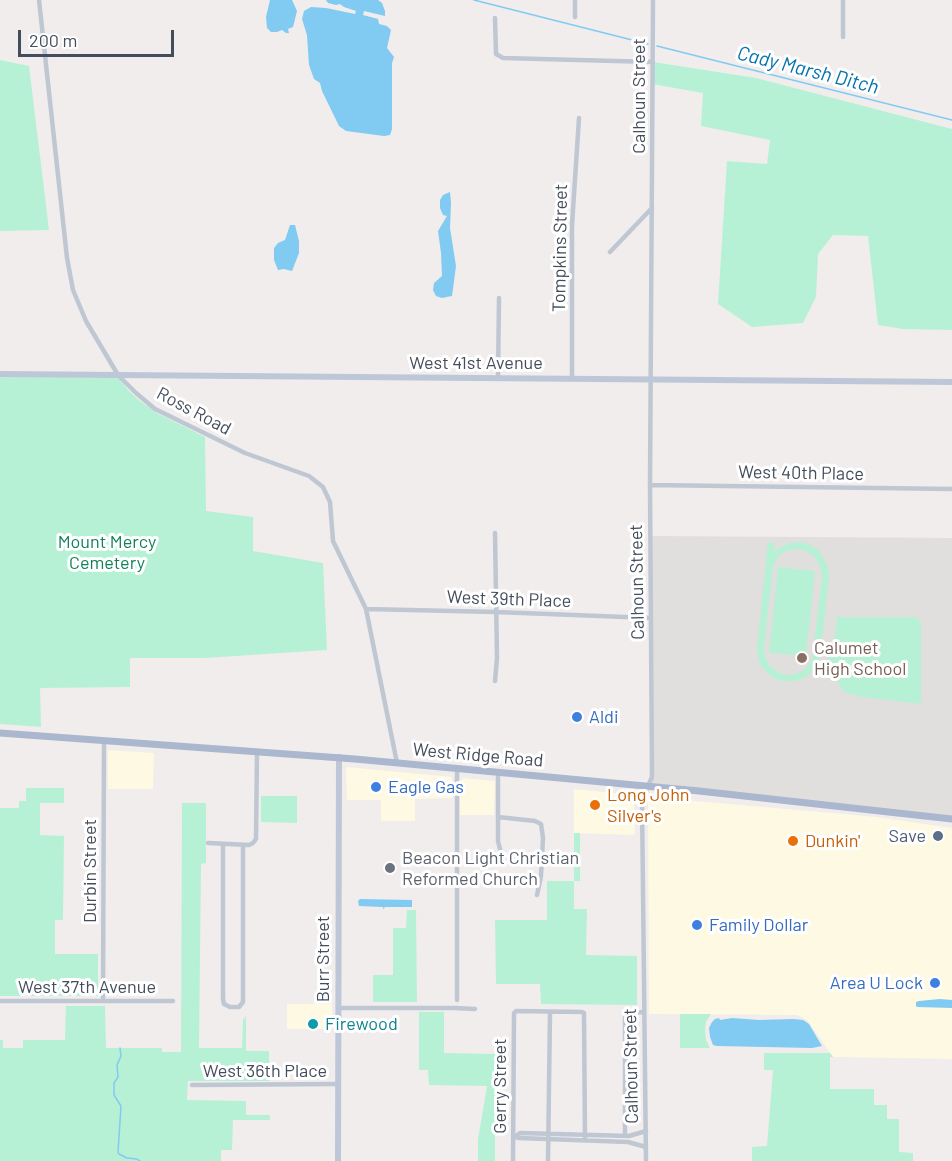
<!DOCTYPE html>
<style>
body{margin:0}
#map{position:relative;width:952px;height:1161px;overflow:hidden;background:#f0edec;font-family:Barlow,sans-serif}
canvas{display:block}
.scale{position:absolute;left:18px;top:30px;width:156px;height:27px;box-sizing:border-box;border:3px solid #444d5b;border-top:0;padding-left:8px;font-size:18px;line-height:21px;white-space:nowrap;color:#444d5b;-webkit-text-stroke:4px #fff;paint-order:stroke}
</style>
<div id="map">
<canvas width="952" height="1161"></canvas>
<div class="scale">200 m</div>
</div>
<script>
const ctx = document.querySelector('canvas').getContext('2d');
ctx.lineJoin = 'round';
function fill(path, color) { ctx.fillStyle = color; ctx.fill(path, 'evenodd'); }
const toPath = rows => new Path2D(rows.map(r => 'M' + r).join(''));
function strokePath(path, color, width, dash) { ctx.strokeStyle = color; ctx.lineWidth = width; ctx.lineCap = dash ? 'butt' : 'round'; ctx.setLineDash(dash || []); ctx.stroke(path); }
function write(font, color, halo, rows, align = 'center') {
  ctx.font = font + ' Barlow,sans-serif'; ctx.lineWidth = 6; ctx.setLineDash([]); ctx.textBaseline = 'middle'; ctx.strokeStyle = halo; ctx.fillStyle = color; for (const [text, x, y, turn = 0] of rows) {
    ctx.save(); ctx.translate(x, y); ctx.rotate((+turn || 0) * Math.PI / 180); ctx.textAlign = isNaN(turn) ? turn : align; if (halo) ctx.strokeText(text, 0, 0); ctx.fillText(text, 0, 0); ctx.restore();
  }
}
const commercial = toPath([
 [108,750,154,753,153,789,108,789],
 [347,767,452,777,452,798,415,799,415,821,381,821,381,800,347,800,346,770],
 [463,778,495,781,494,815,460,815,460,781],
 [574,789,634,795,635,835,574,833],
 [650,797,877,817,952,828,952,1059,833,1057,807,1020,797,1015,649,1014,648,799],
 [287,1004,332,1004,332,1029,287,1029]
]);
const education = toPath([
 [650,536,952,538,952,819,648,786,652,777]
]);
const green = toPath([
 [0,60,29,66,49,230,0,231],
 [653,62,756,78,952,129,952,330,903,329,878,325,868,236,833,235,818,254,816,297,803,323,752,327,718,304,727,161,767,164,770,140,701,126,703,93,652,84],
 [0,376,114,377,119,378,129,391,140,401,157,413,205,437,206,511,253,517,253,551,323,563,327,650,205,658,130,658,130,687,40,688,41,727,0,724],
 [768,542,774,543,774,551,789,543,801,542,811,545,820,552,828,567,829,578,820,658,813,671,806,677,796,681,781,681,772,677,761,666,758,657,757,647],
 [796,549,804,550,814,556,820,566,822,577,812,660,808,666,802,671,795,674,787,675,779,673,770,666,765,656,764,648,773,567,776,560,781,554,788,550],
 [778,567,815,571,806,656,769,653],
 [837,617,916,617,921,623,921,704,861,697,844,692,827,664,830,645,834,641],
 [26,788,64,788,64,803,40,803,40,835,64,836,63,920,55,920,55,954,98,954,98,996,0,996,0,808,19,808,19,801,26,801],
 [261,796,297,796,297,823,261,822],
 [182,803,206,803,206,863,201,864,199,1048,242,1048,243,1020,246,1016,246,1051,269,1051,269,1081,188,1081,187,1100,246,1101,246,1115,270,1115,270,1120,233,1120,232,1150,221,1150,221,1161,0,1161,0,1040,3,1040,3,1048,23,1048,23,1040,65,1040,66,1006,105,1006,106,1048,162,1048,162,1052,181,1052],
 [574,833,580,833,580,881,574,881,574,909,587,909,586,955,637,956,637,1005,541,1004,540,984,496,984,495,920,547,920,547,881,574,881],
 [407,910,416,910,417,1002,373,1002,373,975,393,975,393,928,406,928],
 [419,1012,444,1012,444,1053,495,1054,495,1161,478,1161,478,1139,487,1086,429,1085,428,1070,419,1070],
 [680,1014,711,1014,706,1022,705,1029,706,1040,710,1048,680,1048],
 [764,1053,830,1053,833,1057,830,1057,830,1089,874,1089,874,1105,887,1105,887,1119,899,1119,899,1152,913,1153,913,1161,752,1161,752,1147,767,1146,773,1070,764,1070]
]);
const water = toPath([
 [270,0,292,0,297,11,293,27,288,29,289,33,286,33,282,30,277,32,271,32,267,28,266,17],
 [326,0,378,0,382,3,385,11,385,16,364,11,363,15,378,19,379,24,387,26,391,30,387,48,394,57,392,63,392,129,390,135,384,136,346,131,339,126,322,91,320,83,314,79,309,65,307,35,302,19,304,11,311,7,326,8,355,14,356,11,344,7,340,4,336,5,328,3],
 [450,192,451,203,450,228,456,266,452,296,442,298,436,296,433,290,434,283,442,276,441,253,438,231,447,216,443,215,440,208,440,200,443,195],
 [290,225,295,225,299,241,299,253,292,271,284,269,278,270,274,260,274,248,278,243,285,240],
 [360,899,412,900,412,907,385,907,383,909,383,907,359,906,358,901],
 [940,999,952,1000,952,1008,917,1007,916,1006,916,1002,919,1001],
 [719,1018,720,1020,732,1018,759,1020,793,1019,803,1020,809,1024,822,1046,812,1048,717,1046,713,1045,710,1037,709,1028,712,1022,715,1019]
]);
const stream = toPath([
 [474,0,648,44],
 [657,46,952,120],
 [120,1048,121,1056,117,1065,118,1077,114,1083,114,1095,121,1106,118,1152,119,1154,127,1158,137,1159,140,1161]
]);
const street = toPath([
 [39,0,67,258,73,290,86,321,118,375,136,393,155,409,245,453,309,476,323,487,330,502,333,541,366,609,397,763],
 [575,17,575,0],
 [495,18,496,54,503,58,653,62],
 [843,37,843,0],
 [610,252,652,208],
 [498,378,499,298],
 [572,379,572,225,579,118],
 [650,485,952,489],
 [366,609,496,612,651,618],
 [495,681,497,658,495,533],
 [498,772,498,841,501,853,505,856,542,860],
 [498,817,535,821,541,824,543,838,541,876,537,895],
 [208,843,249,845,253,843,256,839,257,751],
 [223,844,223,999,224,1004,230,1007,239,1007,243,1002,243,845],
 [457,1000,457,769],
 [0,1001,173,1001],
 [103,1001,104,741],
 [338,1008,455,1008,475,1009],
 [192,1085,338,1084],
 [513,1136,519,1138,628,1142,646,1147],
 [516,1136,520,1133,629,1136,646,1131],
 [625,1136,625,1018,628,1013,644,1012],
 [513,1161,514,1013,516,1011,582,1012,584,1013,585,1140],
 [548,1161,550,1012],
 [646,1161,642,800,652,777,650,485,653,0]
]);
const secondary = toPath([
 [0,374,952,382],
 [338,1161,339,757]
]);
const primary = toPath([
 [0,733,355,759,699,791,952,819]
]);
const markers = [
 [802,658,6,"#8d6e63"],
 [577,717,6,"#3f7fe0"],
 [376,787,6,"#3f7fe0"],
 [595,805,6,"#e8710a"],
 [938,836,6,"#5c6f8a"],
 [793,841,6,"#e8710a"],
 [390,868,6,"#6b7280"],
 [697,925,6,"#3f7fe0"],
 [935,983,6,"#3f7fe0"],
 [313,1024,6,"#0f9aa8"]
];
const streetNames = [
 ["Calhoun Street",639,96,-90],
 ["Tompkins Street",560,248,-89],
 ["West 41st Avenue",476,363],
 ["Ross Road",194,411,28],
 ["West 40th Place",801,473,1],
 ["Calhoun Street",637,582,-91],
 ["West 39th Place",509,599,2],
 ["West Ridge Road",478,755,5],
 ["Durbin Street",90,871,-90],
 ["Burr Street",323,959,-90],
 ["West 37th Avenue",87,987],
 ["Calhoun Street",631,1066,-91],
 ["West 36th Place",265,1071],
 ["Gerry Street",500,1086,-90]
];
const parkNames = [
 ["Mount Mercy",107,542],
 ["Cemetery",107,563]
];
const educationNames = [
 ["Calumet",814,648],
 ["High School",814,669]
];
const shopNames = [
 ["Aldi",589,717],
 ["Eagle Gas",388,787],
 ["Family Dollar",709,925],
 ["Area U Lock",923,983,"right"]
];
const foodNames = [
 ["Long John",607,795],
 ["Silver's",607,816],
 ["Dunkin'",805,841]
];
const serviceNames = [
 ["Save",926,836]
];
const worshipNames = [
 ["Beacon Light Christian",402,858],
 ["Reformed Church",402,879]
];
const cultureNames = [
 ["Firewood",325,1024]
];
const waterNames = [
 ["Cady Marsh Ditch",808,70,14]
];
fill(commercial, '#fdf9e3');
fill(education, '#e1dede');
fill(green, '#b7f1d5');
fill(water, '#81caf1');
strokePath(stream, '#81caf1', 1.5);
strokePath(street, '#bfc7d3', 4.5);
strokePath(secondary, '#bec7d7', 6);
strokePath(primary, '#aab7ce', 7);
for (const [x, y, r, color] of markers) { const dot = new Path2D(); dot.arc(x, y, r, 0, 2 * Math.PI); ctx.fillStyle = color; ctx.fill(dot); strokePath(dot, '#fff', 2); }
write('18px', '#444d5b', '#fff', streetNames);
write('18px', '#118058', '#fff', parkNames);
write('18px', '#785e54', '#fff', educationNames, 'left');
write('18px', '#366cbe', '#fff', shopNames, 'left');
write('18px', '#c56008', '#fff', foodNames, 'left');
write('18px', '#4e5e75', '#fff', serviceNames, 'right');
write('18px', '#5b616d', '#fff', worshipNames, 'left');
write('18px', '#0d838f', '#fff', cultureNames, 'left');
write('italic 20px', '#0473ae', '#fff', waterNames);
</script>
